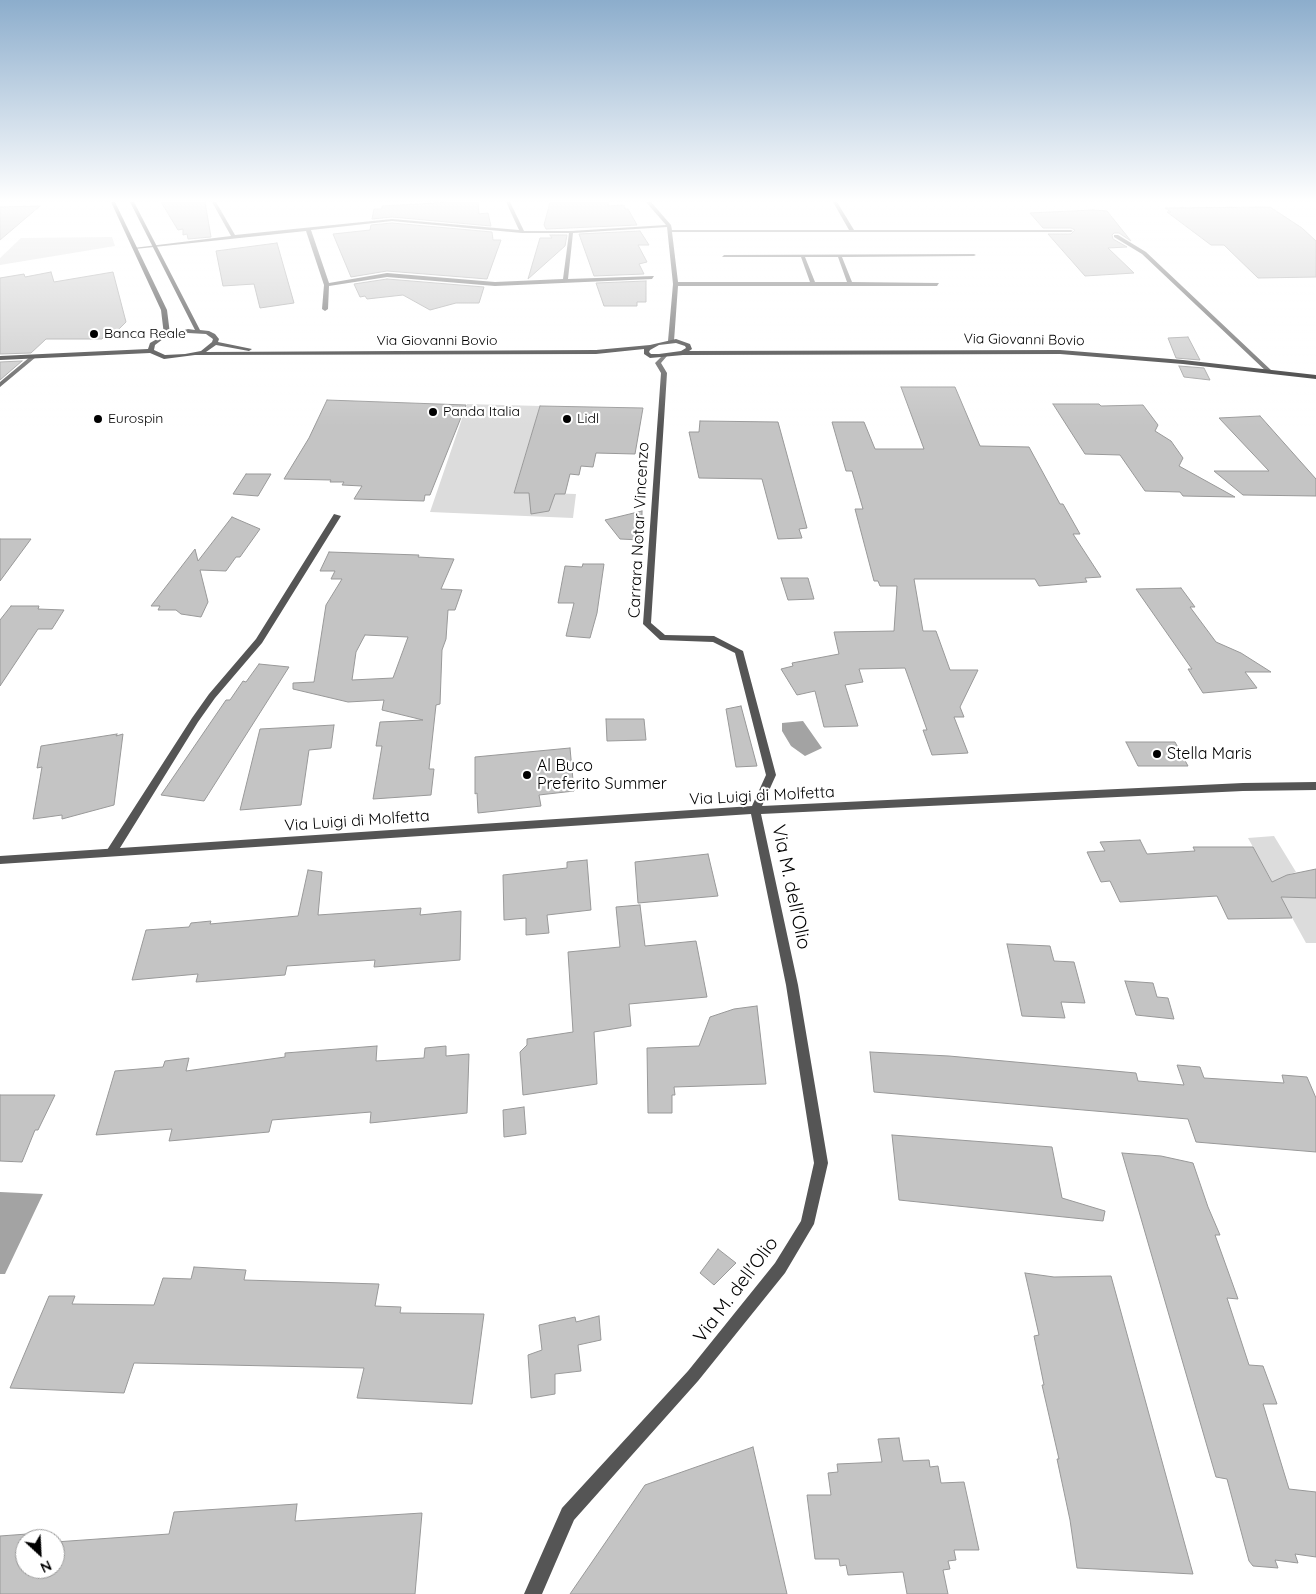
<!DOCTYPE html>
<style>
body{margin:0}
#map{position:relative;width:1316px;height:1594px;overflow:hidden;background:#fff;font-family:Quicksand,sans-serif}
canvas{display:block}
.north{position:absolute;left:15px;top:1529px;width:50px;height:50px;box-sizing:border-box;background:#fff;border:1px solid #999;border-radius:50%;rotate:155deg;font-size:14px;font-weight:700;line-height:20px;text-align:center;color:#000}
.north::after{content:'';display:block;margin:auto;width:18px;height:22px;background:#000;clip-path:polygon(50% 0,100% 100%,50% 72%,0 100%)}
</style>
<div id="map">
<canvas width="1316" height="1594"></canvas>
<div class="north">N</div>
</div>
<script>
const ctx = document.querySelector('canvas').getContext('2d');
ctx.lineJoin = 'round';
function fill(path, color) { ctx.fillStyle = color; ctx.fill(path, 'evenodd'); }
const toPath = rows => new Path2D(rows.map(r => 'M' + r).join(''));
function strokePath(path, color, width, dash) { ctx.strokeStyle = color; ctx.lineWidth = width; ctx.lineCap = dash ? 'butt' : 'round'; ctx.setLineDash(dash || []); ctx.stroke(path); }
function write(font, color, halo, rows, align = 'center') {
  ctx.font = font + ' Quicksand,sans-serif'; ctx.lineWidth = 4.5; ctx.setLineDash([]); ctx.textBaseline = 'middle'; ctx.strokeStyle = halo; ctx.fillStyle = color; for (const [text, x, y, turn = 0] of rows) {
    ctx.save(); ctx.translate(x, y); ctx.rotate((+turn || 0) * Math.PI / 180); ctx.textAlign = isNaN(turn) ? turn : align; if (halo) ctx.strokeText(text, 0, 0); ctx.fillText(text, 0, 0); ctx.restore();
  }
}
const green = toPath([
 [112,237,115,246,0,265,0,258,21,238],
 [467,404,540,406,514,492,576,494,573,518,430,512],
 [1274,836,1296,872,1287,875,1283,879,1316,896,1316,943,1306,943,1248,838]
]);
const water = toPath([
 [803,721,822,748,805,756,791,746,782,731,782,723],
 [0,1192,43,1194,5,1274,0,1274]
]);
const building = toPath([
 [161,202,205,202,211,237,188,239,187,234,183,235,183,229,178,230,161,202],
 [454,202,478,202,479,214,488,213,491,226,392,217,372,219,374,209,382,209,382,206,454,202],
 [550,202,608,202,608,206,624,205,625,209,628,209,637,225,546,229,544,225,550,202],
 [40,206,0,240,0,207,40,206],
 [1270,207,1302,228,1316,241,1316,277,1258,278,1224,245,1211,245,1167,212,1171,212,1165,208,1270,207],
 [1093,210,1107,211,1131,241,1119,233,1114,233,1112,235,1113,239,1127,247,1108,248,1134,273,1085,276,1048,234,1071,234,1075,230,1071,228,1043,228,1030,213,1093,210],
 [392,223,492,232,493,240,501,240,487,279,387,271,351,277,333,234,370,230,371,225,392,223],
 [640,231,649,245,638,245,647,262,639,264,644,274,594,276,579,234,640,231],
 [550,235,567,235,565,246,528,279,540,238,552,238,550,235],
 [277,243,294,303,260,308,254,284,223,286,216,251,277,243],
 [51,272,54,282,113,272,126,322,117,331,107,332,102,339,46,339,31,353,0,354,0,278,24,274,25,277,51,272],
 [387,279,484,287,479,303,456,303,430,310,403,295,367,299,365,296,360,297,354,284,387,279],
 [646,281,646,302,637,302,637,306,604,306,596,283,646,281],
 [1188,337,1200,360,1176,358,1168,338,1188,337],
 [22,361,15,367,0,380,0,362,22,361],
 [1179,366,1204,368,1210,380,1184,377,1179,366],
 [901,387,955,387,980,446,1029,447,1060,504,1063,504,1080,534,1073,534,1101,577,1085,578,1087,582,1039,586,1035,579,914,579,923,631,936,631,950,670,978,670,960,707,964,717,954,717,968,753,932,755,923,730,927,730,905,668,859,669,863,682,845,685,858,726,824,727,815,691,797,695,781,669,793,666,792,663,839,654,834,632,894,631,897,586,880,586,878,581,874,581,855,509,863,509,852,471,846,471,832,422,864,422,875,449,924,449,901,387],
 [327,400,466,405,430,495,425,495,424,501,354,499,362,486,342,485,344,482,330,482,331,480,284,479,309,438,327,400],
 [1053,404,1099,404,1101,406,1143,405,1158,425,1155,431,1171,441,1183,458,1179,466,1235,497,1183,496,1180,492,1145,491,1120,455,1085,454,1053,404],
 [540,406,643,408,635,454,596,453,593,467,581,466,579,475,570,474,565,494,555,494,549,511,531,514,529,493,514,493,540,406],
 [1260,416,1316,479,1316,496,1243,495,1214,471,1269,471,1219,418,1260,416],
 [700,421,778,422,807,528,799,529,802,538,778,539,762,479,699,478,689,432,699,432,700,421],
 [246,474,271,474,258,496,233,494,246,474],
 [642,511,642,540,620,539,605,520,642,511],
 [232,517,260,529,240,557,236,557,226,571,200,570,208,602,201,617,181,614,176,610,158,610,160,606,151,606,195,549,198,561,232,517],
 [0,539,31,539,0,581,0,539],
 [329,552,419,555,418,557,454,559,441,589,462,590,455,610,448,610,446,639,442,650,440,704,436,705,429,769,434,769,431,795,373,799,382,746,376,746,380,722,423,720,382,710,384,700,348,702,293,689,293,683,314,682,326,605,342,579,331,579,335,571,320,571,329,552],
 [365,635,408,637,393,678,352,680,356,652,365,635],
 [583,564,604,564,597,613,590,638,566,636,574,603,558,603,565,566,582,567,583,564],
 [781,578,808,578,814,599,788,600,781,578],
 [1181,588,1195,607,1190,607,1216,642,1241,653,1271,672,1245,672,1257,688,1203,693,1188,669,1192,669,1136,589,1181,588],
 [11,606,39,606,38,609,64,610,52,629,38,629,0,686,0,620,11,606],
 [259,664,289,667,204,801,161,795,226,700,230,700,243,681,246,682,259,664],
 [741,706,757,766,736,767,726,709,741,706],
 [606,719,644,719,646,740,607,741,606,719],
 [334,725,331,748,309,750,301,805,240,810,260,729,334,725],
 [117,734,116,736,123,734,114,805,62,819,62,815,33,819,42,767,37,768,41,746,117,734],
 [1126,742,1175,742,1188,766,1138,766,1126,742],
 [570,748,574,791,539,795,541,806,478,813,477,793,475,794,475,757,570,748],
 [1140,840,1147,854,1195,851,1193,847,1253,847,1272,882,1287,875,1316,869,1316,898,1281,897,1292,918,1228,919,1217,896,1120,902,1110,881,1101,882,1087,852,1105,851,1100,842,1140,840],
 [708,854,718,896,638,903,635,862,708,854],
 [587,860,591,910,547,915,549,933,526,935,526,918,504,920,503,875,567,868,567,862,587,860],
 [308,870,322,872,318,915,421,908,420,915,461,911,460,960,374,967,375,960,287,966,285,975,196,982,198,974,132,980,146,930,189,927,191,923,211,921,210,924,298,916,308,870],
 [640,905,645,946,696,941,707,997,629,1004,631,1026,594,1032,597,1084,523,1095,520,1052,527,1045,527,1039,573,1032,568,952,620,947,616,907,640,905],
 [1007,944,1050,946,1054,961,1074,962,1085,1003,1061,1002,1065,1018,1022,1016,1007,944],
 [1125,981,1153,983,1157,997,1168,998,1174,1019,1136,1015,1125,981],
 [757,1006,766,1084,674,1087,675,1095,672,1095,672,1113,648,1113,647,1048,699,1046,710,1017,734,1009,757,1006],
 [377,1046,376,1061,424,1058,425,1048,446,1046,446,1056,469,1054,467,1113,370,1123,371,1112,272,1120,269,1132,169,1141,172,1129,96,1135,115,1071,163,1067,165,1061,189,1058,186,1071,285,1057,285,1053,377,1046],
 [870,1052,949,1056,1136,1073,1138,1081,1184,1085,1177,1065,1200,1067,1204,1078,1284,1083,1282,1075,1307,1077,1316,1098,1316,1152,1196,1142,1188,1119,874,1092,870,1052],
 [0,1095,55,1095,38,1130,35,1130,22,1162,0,1161,0,1095],
 [524,1107,526,1134,504,1137,503,1110,524,1107],
 [892,1135,1052,1147,1062,1198,1105,1211,1103,1221,899,1200,892,1135],
 [1122,1153,1161,1156,1193,1163,1208,1207,1220,1235,1215,1235,1238,1299,1227,1298,1249,1365,1263,1366,1277,1404,1263,1404,1289,1489,1316,1492,1316,1557,1295,1554,1298,1563,1275,1560,1278,1568,1253,1566,1249,1561,1227,1479,1216,1477,1122,1153],
 [718,1249,736,1263,714,1285,700,1273,718,1249],
 [194,1267,246,1270,244,1280,379,1284,375,1306,401,1307,400,1313,484,1314,472,1404,357,1398,364,1368,134,1363,124,1393,10,1388,49,1296,75,1296,72,1304,154,1305,163,1278,191,1279,194,1267],
 [1025,1273,1054,1277,1111,1276,1193,1574,1077,1568,1070,1520,1057,1459,1059,1459,1042,1385,1044,1385,1034,1336,1039,1335,1025,1273],
 [599,1316,601,1340,578,1345,581,1371,555,1374,555,1394,531,1398,528,1355,542,1350,539,1325,575,1317,576,1322,599,1316],
 [899,1438,903,1461,929,1460,930,1467,938,1466,941,1483,964,1482,979,1550,954,1550,956,1560,948,1561,950,1569,943,1570,948,1594,907,1594,903,1572,848,1575,846,1565,840,1566,839,1559,815,1559,807,1495,831,1495,828,1473,838,1472,837,1464,882,1462,878,1439,899,1438],
 [753,1447,787,1594,570,1594,645,1485,753,1447],
 [297,1504,295,1521,422,1513,415,1594,0,1594,0,1536,41,1533,39,1539,25,1539,25,1569,55,1569,55,1542,169,1534,174,1512,297,1504]
]);
const lane = toPath([
 [334,514,341,516,262,643,215,698,198,722,115,856,107,856,106,853,107,850,192,718,209,694,256,639,334,514]
]);
const street = toPath([
 [212,202,216,202,235,235,392,219,519,230,506,202,510,202,524,231,571,231,666,225,646,202,651,202,671,225,672,230,849,230,833,202,837,202,854,230,1071,230,1073,231,1071,232,672,232,678,282,810,282,801,257,722,257,724,255,974,254,976,255,974,256,842,257,852,282,939,283,937,286,678,286,674,341,671,343,668,341,673,284,667,227,573,233,568,279,654,276,652,279,495,286,387,277,329,286,328,309,325,311,322,309,324,285,306,231,135,249,133,248,231,236,212,202],
 [392,221,522,233,569,233,563,279,495,282,387,273,329,283,311,230,392,221],
 [805,257,838,257,847,282,815,282,805,257],
 [1114,235,1118,235,1146,252,1272,371,1272,373,1268,373,1142,254,1114,237,1114,235],
 [664,354,667,356,661,363,667,373,651,623,665,635,714,636,743,651,776,775,762,806,1243,783,1316,782,1316,790,1243,791,761,814,798,985,828,1163,814,1224,785,1273,698,1381,574,1520,542,1594,524,1594,562,1508,688,1371,775,1263,801,1221,814,1163,786,985,751,814,0,864,0,856,752,806,766,775,735,653,713,642,660,640,643,624,661,373,655,363,664,354],
 [31,356,36,357,0,387,0,382,31,356]
]);
const secondary = toPath([
 [111,202,115,202,167,310,170,334,188,329,195,330,130,202,134,202,200,330,209,331,215,334,219,339,218,342,252,349,249,351,216,345,206,352,596,350,650,345,676,339,690,344,692,349,689,351,1060,350,1183,360,1316,375,1316,379,1183,364,1060,354,683,355,650,358,644,354,644,349,596,354,195,355,164,359,150,353,0,360,0,356,148,349,150,343,164,335,161,310,111,202],
 [188,333,206,334,213,339,212,342,201,351,185,354,165,355,154,350,155,345,163,339,188,333],
 [676,343,685,346,686,348,681,351,659,354,651,354,649,352,650,350,659,345,676,343]
]);
const markers = [
 [94,334,5,"#000"],
 [433,412,5,"#000"],
 [98,419,5,"#000"],
 [567,419,5,"#000"],
 [1157,754,5,"#000"],
 [527,775,5,"#000"]
];
const farPoinames = [
 ["Banca Reale",104,334],
 ["Panda Italia",443,412],
 ["Eurospin",108,419],
 ["Lidl",577,419]
];
const farStreetnames = [
 ["Via Giovanni Bovio",1024,340,1],
 ["Via Giovanni Bovio",437,341]
];
const streetNames = [
 ["Carrara Notar Vincenzo",639,530,-87],
 ["Via Luigi di Molfetta",762,796,-3],
 ["Via Luigi di Molfetta",357,821,-4]
];
const poiNames = [
 ["Stella Maris",1167,754],
 ["Al Buco",537,766],
 ["Preferito Summer",537,784]
];
const nearStreetnames = [
 ["Via M. dell'Olio",791,887,78],
 ["Via M. dell'Olio",736,1290,-53]
];
fill(green, '#dcdcdc');
fill(water, '#a3a3a3');
fill(building, '#c4c4c4');
strokePath(building, '#999', 1);
fill(lane, '#555');
fill(street, '#555');
fill(secondary, '#222');
const sky = ctx.createLinearGradient(0, 0, 0, 426);
sky.addColorStop(0, '#8cadcc');
sky.addColorStop(0.47, '#fff');
sky.addColorStop(1, '#ffffff00');
ctx.fillStyle = sky;
ctx.fillRect(0, 0, 1316, 426);
for (const [x, y, r, color] of markers) { const dot = new Path2D(); dot.arc(x, y, r, 0, 2 * Math.PI); ctx.fillStyle = color; ctx.fill(dot); strokePath(dot, '#fff', 2); }
write('14px', '#000', '#fff', farPoinames, 'left');
write('14px', '#000', '#fff', farStreetnames);
write('16px', '#000', '#fff', streetNames);
write('16px', '#000', '#fff', poiNames, 'left');
write('19px', '#000', '#fff', nearStreetnames);
</script>
